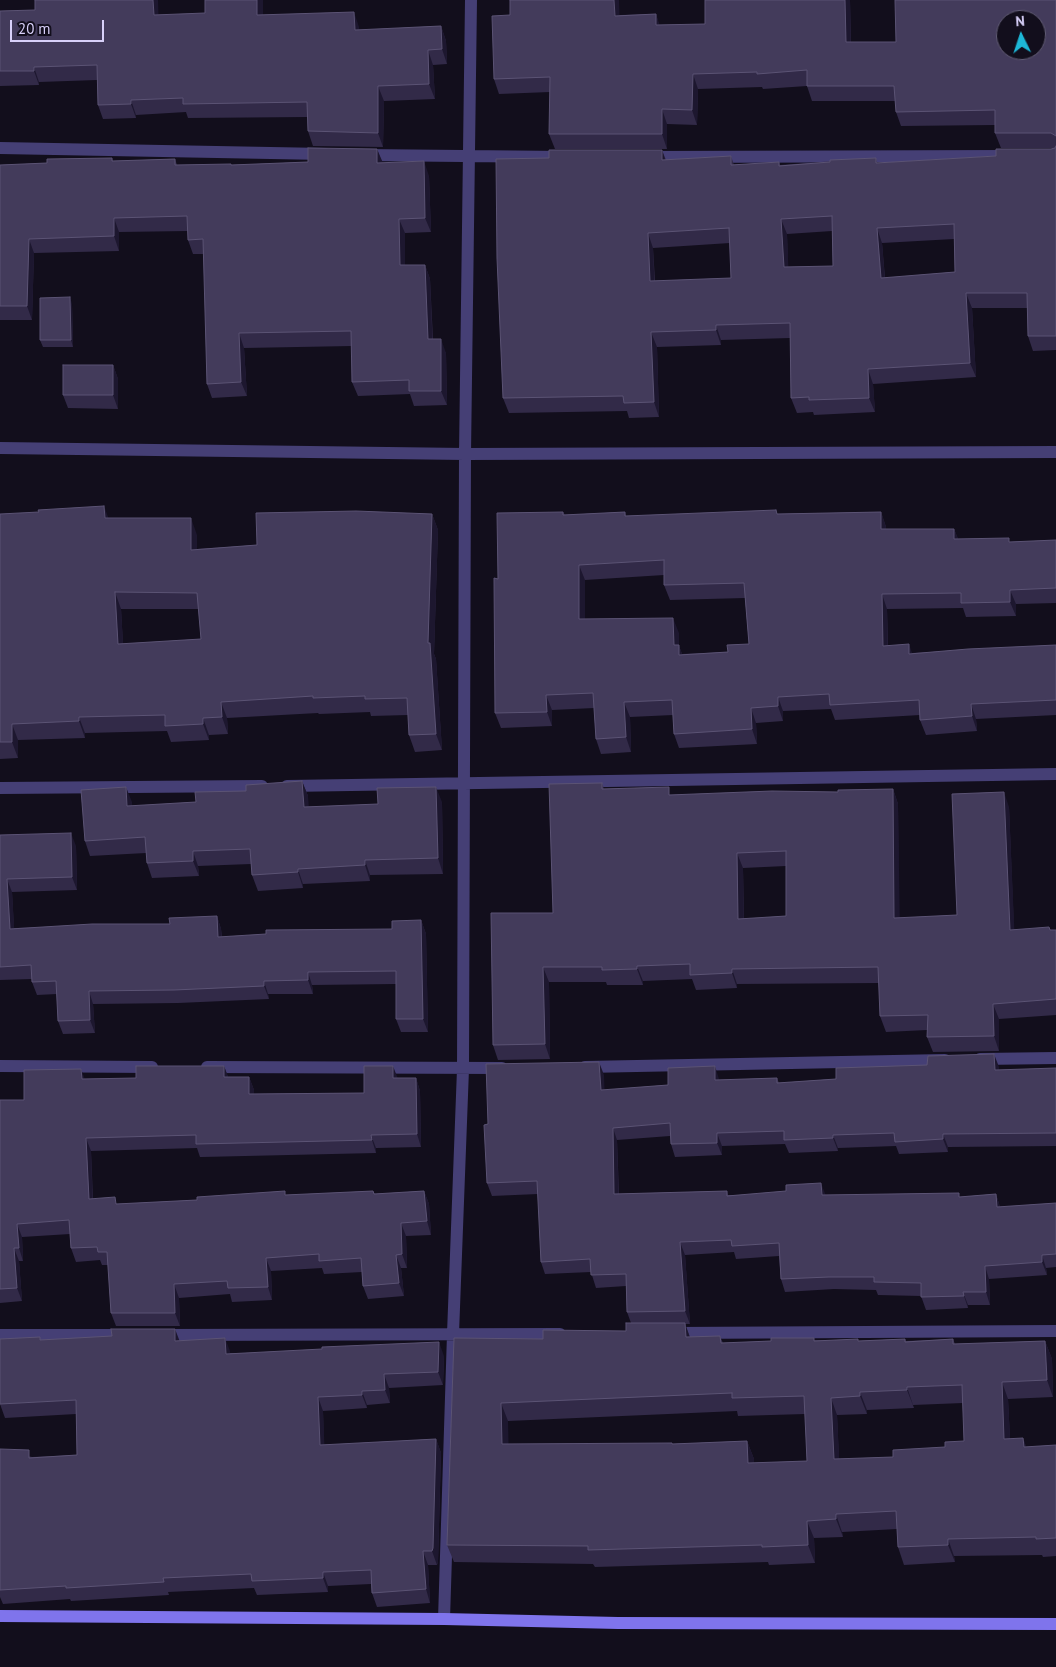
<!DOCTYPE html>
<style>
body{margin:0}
#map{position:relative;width:1056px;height:1667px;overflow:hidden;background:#120e1c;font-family:"PT Sans",sans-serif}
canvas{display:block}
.north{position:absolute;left:996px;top:10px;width:50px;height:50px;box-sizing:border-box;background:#120e1c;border:1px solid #615c74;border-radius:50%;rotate:356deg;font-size:14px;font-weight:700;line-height:20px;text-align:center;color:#d8d0f9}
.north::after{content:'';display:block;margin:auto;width:18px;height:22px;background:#1db7d7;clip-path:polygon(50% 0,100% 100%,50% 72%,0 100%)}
.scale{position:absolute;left:10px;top:20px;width:94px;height:22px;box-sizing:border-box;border:2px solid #d8d0f9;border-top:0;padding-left:6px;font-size:15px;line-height:18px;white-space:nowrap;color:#d8d0f9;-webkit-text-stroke:4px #120e1c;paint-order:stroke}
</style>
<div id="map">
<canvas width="1056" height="1667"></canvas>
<div class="north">N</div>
<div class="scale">20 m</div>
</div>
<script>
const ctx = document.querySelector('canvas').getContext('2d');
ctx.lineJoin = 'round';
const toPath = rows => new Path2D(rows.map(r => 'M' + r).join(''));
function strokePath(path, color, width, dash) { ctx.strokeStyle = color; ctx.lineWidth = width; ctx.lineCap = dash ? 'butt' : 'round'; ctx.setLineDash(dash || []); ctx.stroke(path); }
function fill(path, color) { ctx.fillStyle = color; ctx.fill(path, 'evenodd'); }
const minor = toPath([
 [0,148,325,154],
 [362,155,565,157],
 [647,157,1010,156],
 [0,448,465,454,1056,452],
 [287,786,1056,774],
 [0,788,262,786],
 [980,1059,1056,1058],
 [0,1066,152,1067],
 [207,1067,502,1068],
 [585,1067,945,1060],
 [672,1333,1056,1331],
 [0,1335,127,1335],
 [160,1335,560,1334],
 [444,1619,453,1334,463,1069,465,454,471,0]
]);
const secondary = toPath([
 [0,1616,444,1619,618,1623,1056,1624]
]);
const wall = toPath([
 [35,0,158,0,158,15,263,15,359,27,359,30,441,26,446,41,447,64,433,65,435,99,384,101,383,147,313,146,308,131,307,117,188,118,186,112,136,115,136,118,103,119,98,105,97,80,39,82,39,85,0,86,0,11,35,10],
 [705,0,850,0,851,42,896,42,1056,0,1056,350,1033,351,1028,336,1027,308,972,308,976,377,873,384,875,412,814,415,813,412,797,413,791,398,790,338,721,340,721,345,657,347,659,417,629,418,627,411,509,413,503,398,549,158,662,150,666,160,731,156,734,165,779,162,780,165,876,158,877,163,996,156,1051,149,1055,148,1001,148,995,133,995,125,901,126,896,112,895,101,812,101,807,86,763,89,762,87,698,89,697,125,667,124,667,149,555,149,549,134,550,92,499,94,494,79,510,15,620,15,656,14,659,25,705,24],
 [832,231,833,266,788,267,787,234],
 [954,239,955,272,885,278,882,243],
 [730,243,731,278,655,281,653,248],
 [377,149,382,163,429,176,431,232,405,233,405,265,425,265,430,279,433,339,446,353,447,405,414,406,410,394,358,396,352,382,352,346,244,348,247,396,212,398,207,384,204,254,193,254,188,240,188,231,119,232,119,251,34,253,32,320,0,320,0,165,47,163,112,158,113,161,175,159,177,165,232,165,308,162],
 [72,304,73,347,43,347,40,340],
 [113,365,118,379,118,409,68,408,63,395],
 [563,512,565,515,625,512,626,516,778,514,881,512,886,527,886,529,954,529,958,539,1010,542,1056,540,1056,603,1016,604,1016,616,966,617,963,608,887,609,888,645,912,653,1056,645,1056,715,976,719,977,731,926,735,920,720,920,715,835,720,831,709,783,711,783,721,756,723,757,744,679,748,674,734,673,715,630,717,631,752,601,754,596,739,594,708,552,710,552,726,501,728,495,713,498,579],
 [664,575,664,585,670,600,745,598,749,644,728,652,682,654,679,646,679,633,585,619,585,580],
 [0,514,109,518,197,535,197,549,257,545,432,514,438,530,434,654,436,659,442,750,415,752,409,735,408,715,371,716,370,712,319,714,318,713,227,718,228,734,209,735,209,740,171,742,167,731,85,733,85,738,18,740,18,758,0,759],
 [121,609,199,609,201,639,123,644],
 [302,781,308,796,308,807,442,802,443,874,370,875,370,881,303,884,303,888,258,891,252,875,251,864,198,866,199,876,152,878,147,863,146,853,90,856,85,841,132,802,132,806,196,802,246,791],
 [602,783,604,789,672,795,838,792,893,789,898,804,899,918,957,915,1009,807,1014,929,1056,930,1056,1015,999,1019,999,1051,933,1052,927,1037,927,1030,886,1032,880,1016,879,983,737,984,737,988,696,990,692,979,643,981,643,985,607,985,606,982,549,982,550,1059,498,1060,493,1045,553,913],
 [786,866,786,916,744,919,743,868],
 [0,835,76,846,77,890,12,892,14,928,170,924,217,916,221,929,222,937,392,929,421,920,426,934,428,1032,401,1032,396,1019,396,984,312,985,313,994,268,994,269,999,178,1003,93,1004,95,1033,63,1034,58,1021,57,994,37,995,32,982,32,979,0,980],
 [224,1066,228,1077,249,1077,254,1090,254,1094,364,1093,397,1078,416,1078,420,1091,421,1147,376,1148,376,1153,202,1157,200,1157,197,1148,91,1151,93,1199,118,1204,373,1191,375,1194,424,1191,429,1204,431,1235,406,1236,407,1268,401,1268,404,1296,368,1299,363,1286,362,1272,324,1274,322,1268,271,1271,272,1300,232,1302,230,1294,179,1298,180,1326,116,1326,111,1313,108,1265,102,1265,100,1260,76,1262,71,1248,70,1234,22,1237,23,1261,19,1261,22,1301,0,1303,0,1100,24,1100,85,1079,136,1078],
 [999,1067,999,1070,1056,1068,1056,1146,948,1147,948,1152,899,1154,896,1146,838,1148,838,1151,789,1153,785,1144,722,1146,722,1155,675,1157,671,1144,670,1136,617,1140,619,1194,727,1191,728,1195,826,1195,960,1197,996,1194,1000,1207,1056,1203,1056,1267,1046,1268,1047,1275,989,1279,990,1305,968,1305,968,1308,926,1310,921,1296,878,1295,876,1290,834,1289,785,1292,781,1279,779,1256,736,1259,734,1252,685,1255,690,1324,685,1324,690,1337,720,1336,723,1343,815,1340,859,1341,905,1339,906,1341,953,1339,955,1344,1045,1341,1052,1359,1053,1397,1008,1399,1010,1439,1023,1438,1026,1447,1056,1445,1056,1556,1043,1557,1042,1555,954,1556,955,1562,904,1565,898,1547,897,1529,842,1532,843,1537,814,1538,815,1563,769,1565,768,1562,595,1567,593,1564,454,1562,447,1545,454,1338,543,1339,626,1331,631,1323,627,1312,626,1286,596,1288,591,1272,545,1274,541,1262,538,1194,492,1196,487,1183,488,1124,604,1075,604,1090,668,1085,719,1080,777,1078,779,1083],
 [963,1403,964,1441,945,1447,893,1457,839,1459,837,1415,867,1414,867,1410,914,1408,913,1405],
 [737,1411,738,1416,805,1414,807,1461,754,1463,754,1459,747,1441,673,1444,508,1444,508,1421],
 [41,1340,179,1340,230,1351,230,1353,444,1356,443,1385,389,1388,390,1403,367,1405,367,1408,323,1411,324,1445,436,1439,441,1453,438,1562,437,1565,428,1565,430,1603,377,1607,372,1593,371,1584,328,1586,328,1592,257,1595,254,1588,168,1592,169,1595,71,1601,70,1599,3,1604,0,1597,0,1449,32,1457,77,1455,76,1414,5,1418,0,1404]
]);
const shadedWall = toPath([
 [153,0,158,0,159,29,154,15],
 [257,0,263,0,263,30,257,15],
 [614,0,619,0,620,30,615,16],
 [845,0,850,0,851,57,846,42],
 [354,12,359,27,360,44,355,30],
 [656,14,661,29,656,25],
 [441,26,446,41,447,64,442,49],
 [428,50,433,65,435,99,429,84],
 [34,67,39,82,39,85,34,71],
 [693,74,698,89,697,125,692,110],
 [378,86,384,101,383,147,378,133],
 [131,100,136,115,136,118,131,104],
 [662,109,667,124,667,149,662,134],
 [377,149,383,163,377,163],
 [662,150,667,165,662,160],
 [424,161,429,176,431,232,425,218],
 [114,218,119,232,119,251,114,236],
 [399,219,405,233,405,280,400,265],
 [781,219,787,234,789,282,784,267],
 [877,228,882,243,886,293,881,278],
 [648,233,653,248,655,296,650,281],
 [29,239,34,253,32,320,27,306],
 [425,265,430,279,433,353,428,339],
 [966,293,972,308,976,377,970,363],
 [70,297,72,304,73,347,71,340],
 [716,325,721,340,721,345,716,330],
 [651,332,657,347,659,417,654,402],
 [239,333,244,348,247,396,241,382],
 [441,339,446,353,447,405,441,391],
 [113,365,118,379,118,409,113,395],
 [868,369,873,384,875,412,869,398],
 [104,506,110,522,105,518],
 [881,512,886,527,886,544,881,529],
 [432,514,438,530,434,654,436,659,442,750,436,734,428,643],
 [191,518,197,535,197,566,191,550],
 [954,529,960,543,954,539],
 [579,565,585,580,585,634,579,619],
 [1010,590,1016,604,1016,616,1010,602],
 [115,592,121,609,124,661,118,644],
 [882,594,887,609,888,660,883,646],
 [673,618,679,633,679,646,684,659,684,669,674,645],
 [909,644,914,659,909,654],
 [546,695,552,710,552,726,547,712],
 [778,697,783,711,783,721,778,706],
 [221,702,227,718,228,734,222,717],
 [624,702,630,717,631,752,626,737],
 [971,704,976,719,977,731,972,716],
 [751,708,756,723,757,744,752,729],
 [79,717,85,733,85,738,79,721],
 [203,718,209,735,209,740,203,724],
 [12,724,18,740,18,758,12,742],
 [302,781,308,796,310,822,304,807],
 [126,787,132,802,133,821,127,806],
 [436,787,442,802,443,874,438,858],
 [893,789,898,804,900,933,894,918],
 [1004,792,1009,807,1015,945,1010,930],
 [71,833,76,846,77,890,72,877],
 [193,851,198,866,199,876,193,861],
 [737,853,743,868,744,934,738,919],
 [365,860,370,875,370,881,365,865],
 [298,869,303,884,303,888,298,872],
 [7,879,12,892,15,942,10,929],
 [217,916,221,929,223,950,218,937],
 [421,920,426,934,428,1032,423,1019],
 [637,966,643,981,643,985,637,969],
 [543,967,549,982,550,1059,545,1044],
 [732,969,737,984,737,988,732,973],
 [308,972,312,985,313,994,308,980],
 [264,981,268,994,269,999,264,986],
 [89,991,93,1004,95,1033,90,1020],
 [993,1004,999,1019,999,1051,994,1036],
 [994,1054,999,1067,999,1083,995,1070],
 [599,1062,604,1075,605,1103,601,1090],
 [224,1066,229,1079,224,1077],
 [393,1066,398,1079,393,1078],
 [715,1066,719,1079,720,1093,715,1080],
 [81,1069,86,1082,82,1079],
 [249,1077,254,1090,254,1107,249,1094],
 [416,1078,420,1091,421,1147,417,1134],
 [613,1128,617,1140,619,1207,614,1194],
 [717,1133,722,1146,722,1155,717,1143],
 [943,1134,948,1147,948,1152,943,1139],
 [371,1135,376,1148,376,1153,372,1140],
 [833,1135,838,1148,838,1151,833,1138],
 [86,1138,91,1151,93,1212,89,1199],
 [821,1183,826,1196,822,1195],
 [424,1191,429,1204,431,1235,427,1221],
 [996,1194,1000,1207,997,1207],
 [401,1223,406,1236,407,1268,402,1254],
 [17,1224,22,1237,23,1261,19,1248],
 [680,1242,685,1255,690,1324,685,1311],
 [14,1248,19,1261,22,1301,17,1288],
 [396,1255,401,1268,404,1296,399,1283],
 [1042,1255,1046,1268,1047,1275,1042,1262],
 [266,1258,271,1271,272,1300,268,1287],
 [985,1266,989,1279,990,1305,986,1292],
 [174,1284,179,1298,180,1326,175,1313],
 [963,1292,968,1305,968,1308,964,1296],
 [685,1323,691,1341,686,1337],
 [175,1329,180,1342,175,1341],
 [225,1338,230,1351,231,1367,226,1354],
 [1045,1341,1052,1359,1053,1397,1047,1380],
 [439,1342,444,1356,443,1385,438,1372],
 [384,1374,389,1388,390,1403,385,1390],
 [1002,1382,1008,1399,1011,1457,1004,1439],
 [907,1387,914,1408,907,1390],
 [362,1391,367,1405,367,1408,362,1395],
 [860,1392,867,1410,867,1414,860,1396],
 [318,1397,323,1411,325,1459,320,1445],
 [831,1398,837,1415,840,1476,834,1459],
 [501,1403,508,1421,509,1462,502,1444],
 [1023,1438,1030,1456,1024,1447],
 [436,1439,441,1453,438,1562,437,1565,432,1551],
 [747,1441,754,1459,754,1481,748,1463],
 [836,1514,842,1532,843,1537,836,1519],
 [807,1521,814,1538,815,1563,808,1545],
 [948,1539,954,1556,955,1562,948,1545],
 [423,1551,428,1565,430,1603,426,1589],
 [323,1572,328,1586,328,1592,323,1578]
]);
const building = toPath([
 [35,0,153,0,154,15,205,13,205,0,257,0,257,15,354,12,355,30,441,26,442,49,428,50,429,84,378,86,378,133,308,131,307,102,183,104,183,98,131,100,131,104,98,105,97,65,34,67,34,71,0,71,0,11,35,10,35,0],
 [510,0,614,0,615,16,656,14,656,25,705,24,705,0,845,0,846,42,896,42,895,0,1056,0,1056,136,1051,133,995,133,995,110,896,112,894,86,807,86,807,70,757,74,757,72,693,74,692,110,662,109,662,134,549,134,550,77,494,79,492,16,510,15,510,0],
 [1006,20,1036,20,1036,50,1006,50,1006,20],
 [1056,146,1056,336,1028,336,1027,293,966,293,970,363,868,369,869,398,809,400,809,397,791,398,790,323,716,325,716,330,651,332,654,402,624,403,623,396,503,398,497,258,496,159,549,158,549,150,662,150,662,160,731,156,731,165,779,162,779,166,830,162,830,160,876,158,876,163,996,156,996,149,1051,149,1055,148,1056,146],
 [832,216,833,266,784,267,781,219,832,216],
 [954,224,955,272,881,278,877,228,954,224],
 [729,228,731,278,650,281,648,233,729,228],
 [308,148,377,149,377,163,424,161,425,218,399,219,400,265,425,265,428,339,441,339,441,391,409,391,409,380,352,382,351,331,239,333,241,382,207,384,203,239,188,240,187,216,114,218,114,236,29,239,27,306,0,306,0,165,47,163,47,159,112,158,112,161,175,159,175,165,231,164,231,165,308,162,308,148],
 [70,297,71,340,40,340,40,298,70,297],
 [63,365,113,365,113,395,63,395,63,365],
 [104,506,105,518,191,518,191,550,257,545,256,513,356,511,432,514,428,643,430,643,436,734,409,735,407,698,365,699,365,696,313,698,313,696,221,702,222,717,203,718,203,724,165,726,165,715,79,717,79,721,12,724,12,742,0,742,0,514,39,512,38,510,104,506],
 [115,592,197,593,201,639,118,644,115,592],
 [776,510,777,514,881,512,881,529,954,529,954,539,1009,538,1009,542,1056,540,1056,588,1010,590,1010,602,961,603,961,593,882,594,883,646,909,644,909,654,968,649,1056,645,1056,700,971,704,972,716,920,720,919,700,830,705,829,694,778,697,778,706,751,708,752,729,674,734,672,700,624,702,626,737,596,739,593,693,546,695,547,712,495,713,494,578,498,579,497,513,563,512,563,515,625,512,625,516,776,510],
 [664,560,664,585,744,583,749,644,727,645,728,652,679,655,679,645,674,645,673,618,579,619,579,565,664,560],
 [302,781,304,807,378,804,377,788,436,787,438,858,365,860,365,865,298,869,298,872,252,875,250,849,193,851,193,861,147,863,145,837,85,841,81,790,126,787,127,806,196,802,195,792,246,791,246,785,302,781],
 [602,783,602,789,669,787,669,795,772,791,838,792,838,790,893,789,894,918,957,915,952,794,1004,792,1010,930,1049,927,1050,930,1056,930,1056,999,993,1004,994,1036,927,1037,928,1015,880,1016,878,967,732,969,732,973,690,975,690,964,637,966,637,969,602,970,602,967,543,967,545,1044,493,1045,491,913,553,913,549,784,602,783],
 [786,851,786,916,738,919,737,853,786,851],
 [71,833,72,877,7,879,10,929,92,924,170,924,169,918,217,916,218,937,266,934,266,930,392,929,392,921,421,920,423,1019,396,1019,396,971,308,972,308,980,264,981,264,986,174,990,89,991,90,1020,58,1021,56,981,32,982,31,965,0,967,0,835,71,833],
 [994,1054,995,1070,1056,1068,1056,1133,943,1134,943,1139,895,1142,894,1133,833,1135,833,1138,784,1140,784,1131,717,1133,717,1143,671,1144,670,1123,613,1128,614,1194,727,1191,727,1196,786,1191,786,1185,821,1183,822,1195,959,1193,959,1197,996,1194,997,1207,1056,1203,1056,1254,1042,1255,1042,1262,985,1266,986,1292,963,1292,964,1296,921,1297,921,1283,874,1282,874,1277,829,1277,781,1279,779,1243,732,1246,731,1240,680,1242,685,1311,627,1312,626,1274,591,1275,590,1259,541,1262,537,1181,487,1183,484,1125,488,1124,486,1064,599,1062,601,1090,668,1085,668,1068,715,1066,715,1080,777,1078,777,1083,836,1079,836,1068,927,1065,928,1056,994,1054],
 [136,1066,224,1066,224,1077,249,1077,249,1094,364,1093,364,1066,393,1066,393,1078,416,1078,417,1134,371,1135,372,1140,197,1144,196,1144,196,1135,86,1138,89,1199,115,1197,116,1204,197,1200,197,1197,285,1191,285,1195,373,1191,374,1194,424,1191,427,1221,401,1223,402,1254,396,1255,399,1283,363,1286,361,1258,319,1261,319,1254,266,1258,268,1287,228,1288,227,1281,174,1284,175,1313,111,1313,107,1252,98,1252,97,1247,71,1248,69,1220,17,1224,19,1248,14,1248,17,1288,0,1289,0,1100,24,1100,24,1070,81,1069,82,1079,136,1078,136,1066],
 [626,1323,685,1323,686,1337,720,1336,721,1343,771,1341,771,1338,814,1338,814,1341,858,1339,858,1341,905,1339,905,1342,953,1339,953,1344,1045,1341,1047,1380,1002,1382,1004,1439,1023,1438,1024,1447,1056,1445,1056,1538,1036,1539,1036,1537,948,1539,948,1545,898,1547,896,1511,836,1514,836,1519,807,1521,808,1545,762,1547,762,1545,588,1550,588,1546,447,1545,454,1338,543,1339,543,1330,626,1331,626,1323],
 [962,1385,964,1441,945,1442,945,1447,893,1450,893,1457,834,1459,831,1398,860,1396,860,1392,907,1390,907,1387,962,1385],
 [732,1393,732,1398,804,1396,807,1461,748,1463,747,1441,672,1444,672,1443,502,1444,501,1403,732,1393],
 [111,1329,175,1329,175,1341,225,1338,226,1354,322,1349,322,1347,439,1342,438,1372,384,1374,385,1390,362,1391,362,1395,318,1397,320,1445,436,1439,433,1548,432,1551,423,1551,426,1589,372,1593,371,1570,323,1572,323,1578,252,1581,251,1574,163,1578,164,1582,66,1588,66,1586,0,1590,0,1449,29,1450,29,1458,77,1455,76,1400,0,1404,0,1339,40,1337,40,1340,112,1336,111,1329]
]);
strokePath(minor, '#453f75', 12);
strokePath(secondary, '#7f74ec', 12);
fill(wall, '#322a48');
fill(shadedWall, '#1d172f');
fill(building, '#433b5b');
strokePath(building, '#5b5374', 1);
</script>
